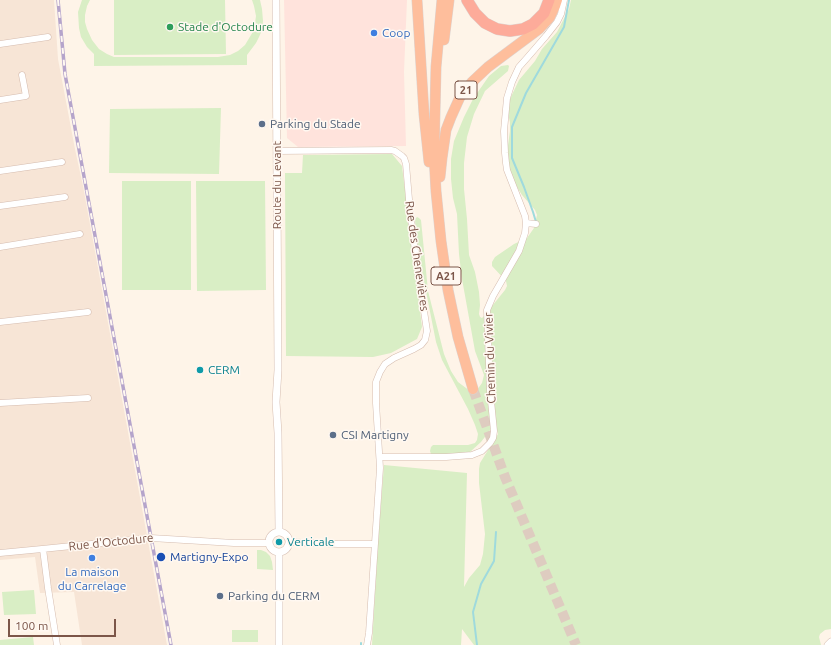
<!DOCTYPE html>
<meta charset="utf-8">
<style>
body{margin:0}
#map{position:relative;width:831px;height:645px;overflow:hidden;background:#fef4e8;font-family:Ubuntu,sans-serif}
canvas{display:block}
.scale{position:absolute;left:8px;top:619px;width:108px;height:18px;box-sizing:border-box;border:2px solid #7c5649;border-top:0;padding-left:5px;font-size:12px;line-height:14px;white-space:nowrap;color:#7c5649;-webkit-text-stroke:3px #fff8f1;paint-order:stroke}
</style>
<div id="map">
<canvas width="831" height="645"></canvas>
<div class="scale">100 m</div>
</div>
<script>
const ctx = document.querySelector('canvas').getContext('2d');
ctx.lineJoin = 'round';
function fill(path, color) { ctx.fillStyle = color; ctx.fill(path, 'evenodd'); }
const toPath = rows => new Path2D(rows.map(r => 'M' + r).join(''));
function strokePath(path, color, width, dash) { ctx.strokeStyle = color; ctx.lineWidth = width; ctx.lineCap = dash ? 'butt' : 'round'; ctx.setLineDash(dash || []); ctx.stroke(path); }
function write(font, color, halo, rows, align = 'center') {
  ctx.font = font + ' Ubuntu,sans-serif'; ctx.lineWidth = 3; ctx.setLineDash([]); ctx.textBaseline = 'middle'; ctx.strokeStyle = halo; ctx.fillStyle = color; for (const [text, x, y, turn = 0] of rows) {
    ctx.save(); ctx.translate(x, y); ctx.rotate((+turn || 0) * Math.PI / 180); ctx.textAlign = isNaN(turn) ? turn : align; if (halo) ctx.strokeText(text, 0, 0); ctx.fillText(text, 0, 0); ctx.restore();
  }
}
const residential = toPath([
 [0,0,54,0,58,59,75,149,83,186,167,645,82,645,74,592,40,593,35,557,0,560]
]);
const commercial = toPath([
 [284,0,407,0,404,72,406,146,298,147,287,138]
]);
const green = toPath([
 [82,0,90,0,87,6,85,15,85,22,87,29,92,40,99,49,107,54,114,57,218,57,230,55,238,51,245,45,254,30,256,16,254,6,252,0,260,0,262,9,263,21,262,30,259,37,256,43,247,55,247,65,94,66,94,54,87,47,81,37,79,28,78,12],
 [114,0,225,0,226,54,114,55],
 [571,0,831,0,831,629,825,630,820,634,819,637,821,645,474,645,462,629,461,645,372,645,378,541,384,465,467,473,464,587,469,578,480,565,483,554,485,534,479,483,479,469,480,463,498,434,497,430,495,429,491,429,481,442,470,452,465,454,435,455,431,454,430,451,431,447,433,445,468,445,475,443,477,440,478,434,475,425,468,409,442,360,436,342,422,271,416,237,415,219,417,217,419,218,421,220,428,291,444,354,451,371,458,382,470,391,477,390,482,383,484,375,475,351,462,279,459,254,457,214,453,198,451,179,451,159,454,141,464,117,473,99,489,76,501,66,508,65,509,66,508,71,485,91,474,114,467,137,464,163,464,189,467,219,469,255,475,272,479,292,480,305,479,314,480,317,482,318,484,316,505,290,507,286,506,281,492,266,492,262,495,257,514,244,527,238,534,228,537,215,535,210,522,195,515,184,510,171,508,159,508,145,510,131,510,122,508,114,510,99,519,80,535,61,542,49,557,32,569,9],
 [221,108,219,174,109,173,110,109],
 [392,154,402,166,422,327,417,339,391,353,373,357,286,356,285,173,302,173,303,155],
 [122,181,191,181,191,290,122,290],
 [196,181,265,181,266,290,197,291],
 [257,550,261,550,266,552,270,556,272,562,273,570,257,569],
 [34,590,36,614,4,615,2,592],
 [232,630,258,630,258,642,232,642],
 [33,637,34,645,0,645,0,640]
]);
const stream = toPath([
 [536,222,533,212,524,187,512,158,512,127,526,93,564,27,569,0],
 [361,645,361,643],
 [477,645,473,612,481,584,494,561,496,532]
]);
const trunkTunnel = toPath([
 [473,389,505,477,576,645]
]);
const minor = toPath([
 [0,44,48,37],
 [0,100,26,96,22,75],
 [277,151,391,150,395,151,402,156,404,158,406,164,410,211,415,251,427,331,425,340,421,345,414,349,394,358,385,364,380,372,376,382,376,403,380,468,369,633,367,645],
 [0,171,62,162],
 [0,206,65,197],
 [526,223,536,224],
 [0,247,80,234],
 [0,322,88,312],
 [0,403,88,398],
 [380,457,446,457,472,455,482,451,490,443,493,438,494,431,490,391,487,310,493,296,519,251,525,233,526,223,525,216,507,170,506,163,505,153,504,131,507,98,512,82,519,67,527,58,546,36,557,22,561,14,564,0],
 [289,542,338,544,375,544],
 [43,549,48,588,57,645],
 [0,553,42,549,151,538,234,543,269,543]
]);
const tertiary = toPath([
 [276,0,278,370,276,402,278,433,279,532],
 '269 542a10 10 0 1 1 20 0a10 10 0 1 1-20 0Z',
 [279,645,279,552],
 [828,645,831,642]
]);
const trunk = toPath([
 [417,0,424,114,429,162],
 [442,0,436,67,434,155,436,191,441,241,448,290,458,337,473,389],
 [444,40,449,0],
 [440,177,442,158,446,130,451,117,460,97,472,82,488,67,539,29,550,17,555,6,557,0]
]);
const motorway = toPath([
 [467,0,475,13,485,23,497,29,510,31,523,29,533,24,544,13,549,0]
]);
const rail = toPath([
 [58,0,65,74,70,101,171,645]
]);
const markers = [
 [170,27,4,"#2e9e5b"],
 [374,33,4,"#3f7fe0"],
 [262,124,4,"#5c6f8a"],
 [200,370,4,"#0f9aa8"],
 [333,435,4,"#5c6f8a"],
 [279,542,4,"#0f9aa8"],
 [161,557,5,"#1a4fb4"],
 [92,558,4,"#3f7fe0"],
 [220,596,4,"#5c6f8a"]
];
const shields = [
 [466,90,22],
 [446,276,30]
];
const shieldNames = [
 ["21",466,90],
 ["A21",446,276]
];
const leisureNames = [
 ["Stade d'Octodure",178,27]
];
const shopNames = [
 ["Coop",382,33],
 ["La maison",92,572,"center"],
 ["du Carrelage",92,586,"center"]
];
const serviceNames = [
 ["Parking du Stade",270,124],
 ["CSI Martigny",341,435],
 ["Parking du CERM",228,596]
];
const streetNames = [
 ["Route du Levant",277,185,-90],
 ["Rue des Chenevières",417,256,82],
 ["Chemin du Vivier",490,358,-92],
 ["Rue d'Octodure",111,542,-6]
];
const cultureNames = [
 ["CERM",208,370],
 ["Verticale",287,542]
];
const transitNames = [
 ["Martigny-Expo",170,557]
];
fill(residential, '#f7e5d6');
fill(commercial, '#ffe3dc');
fill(green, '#d9eec5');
strokePath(stream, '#9fdadd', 2);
strokePath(trunkTunnel, '#deccc0', 10, [10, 5]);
strokePath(minor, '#d5bcaf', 7);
strokePath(tertiary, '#d5bcaf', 8);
strokePath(trunk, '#ddd3d0', 11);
strokePath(motorway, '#ddd3d0', 12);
strokePath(minor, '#fff', 6);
strokePath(tertiary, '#fff', 7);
strokePath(trunk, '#febe9c', 10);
strokePath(motorway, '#fdab9a', 11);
strokePath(rail, '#b5a4cb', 3.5);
strokePath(rail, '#fff8f1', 2, [6]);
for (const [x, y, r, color] of markers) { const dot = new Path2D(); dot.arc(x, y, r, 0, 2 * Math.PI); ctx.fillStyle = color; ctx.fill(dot); strokePath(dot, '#fff8f1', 1.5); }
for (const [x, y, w] of shields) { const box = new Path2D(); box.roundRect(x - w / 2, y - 9, w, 18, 3); ctx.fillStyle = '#fff8f1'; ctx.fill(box); strokePath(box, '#7c5649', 1); }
write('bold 11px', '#7c5649', null, shieldNames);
write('12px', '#27864d', '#fff8f1', leisureNames, 'left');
write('12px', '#366cbe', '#fff8f1', shopNames, 'left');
write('12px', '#4e5e75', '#fff8f1', serviceNames, 'left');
write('12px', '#7c5649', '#fff8f1', streetNames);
write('12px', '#0d838f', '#fff8f1', cultureNames, 'left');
write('12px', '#164399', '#fff8f1', transitNames, 'left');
</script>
